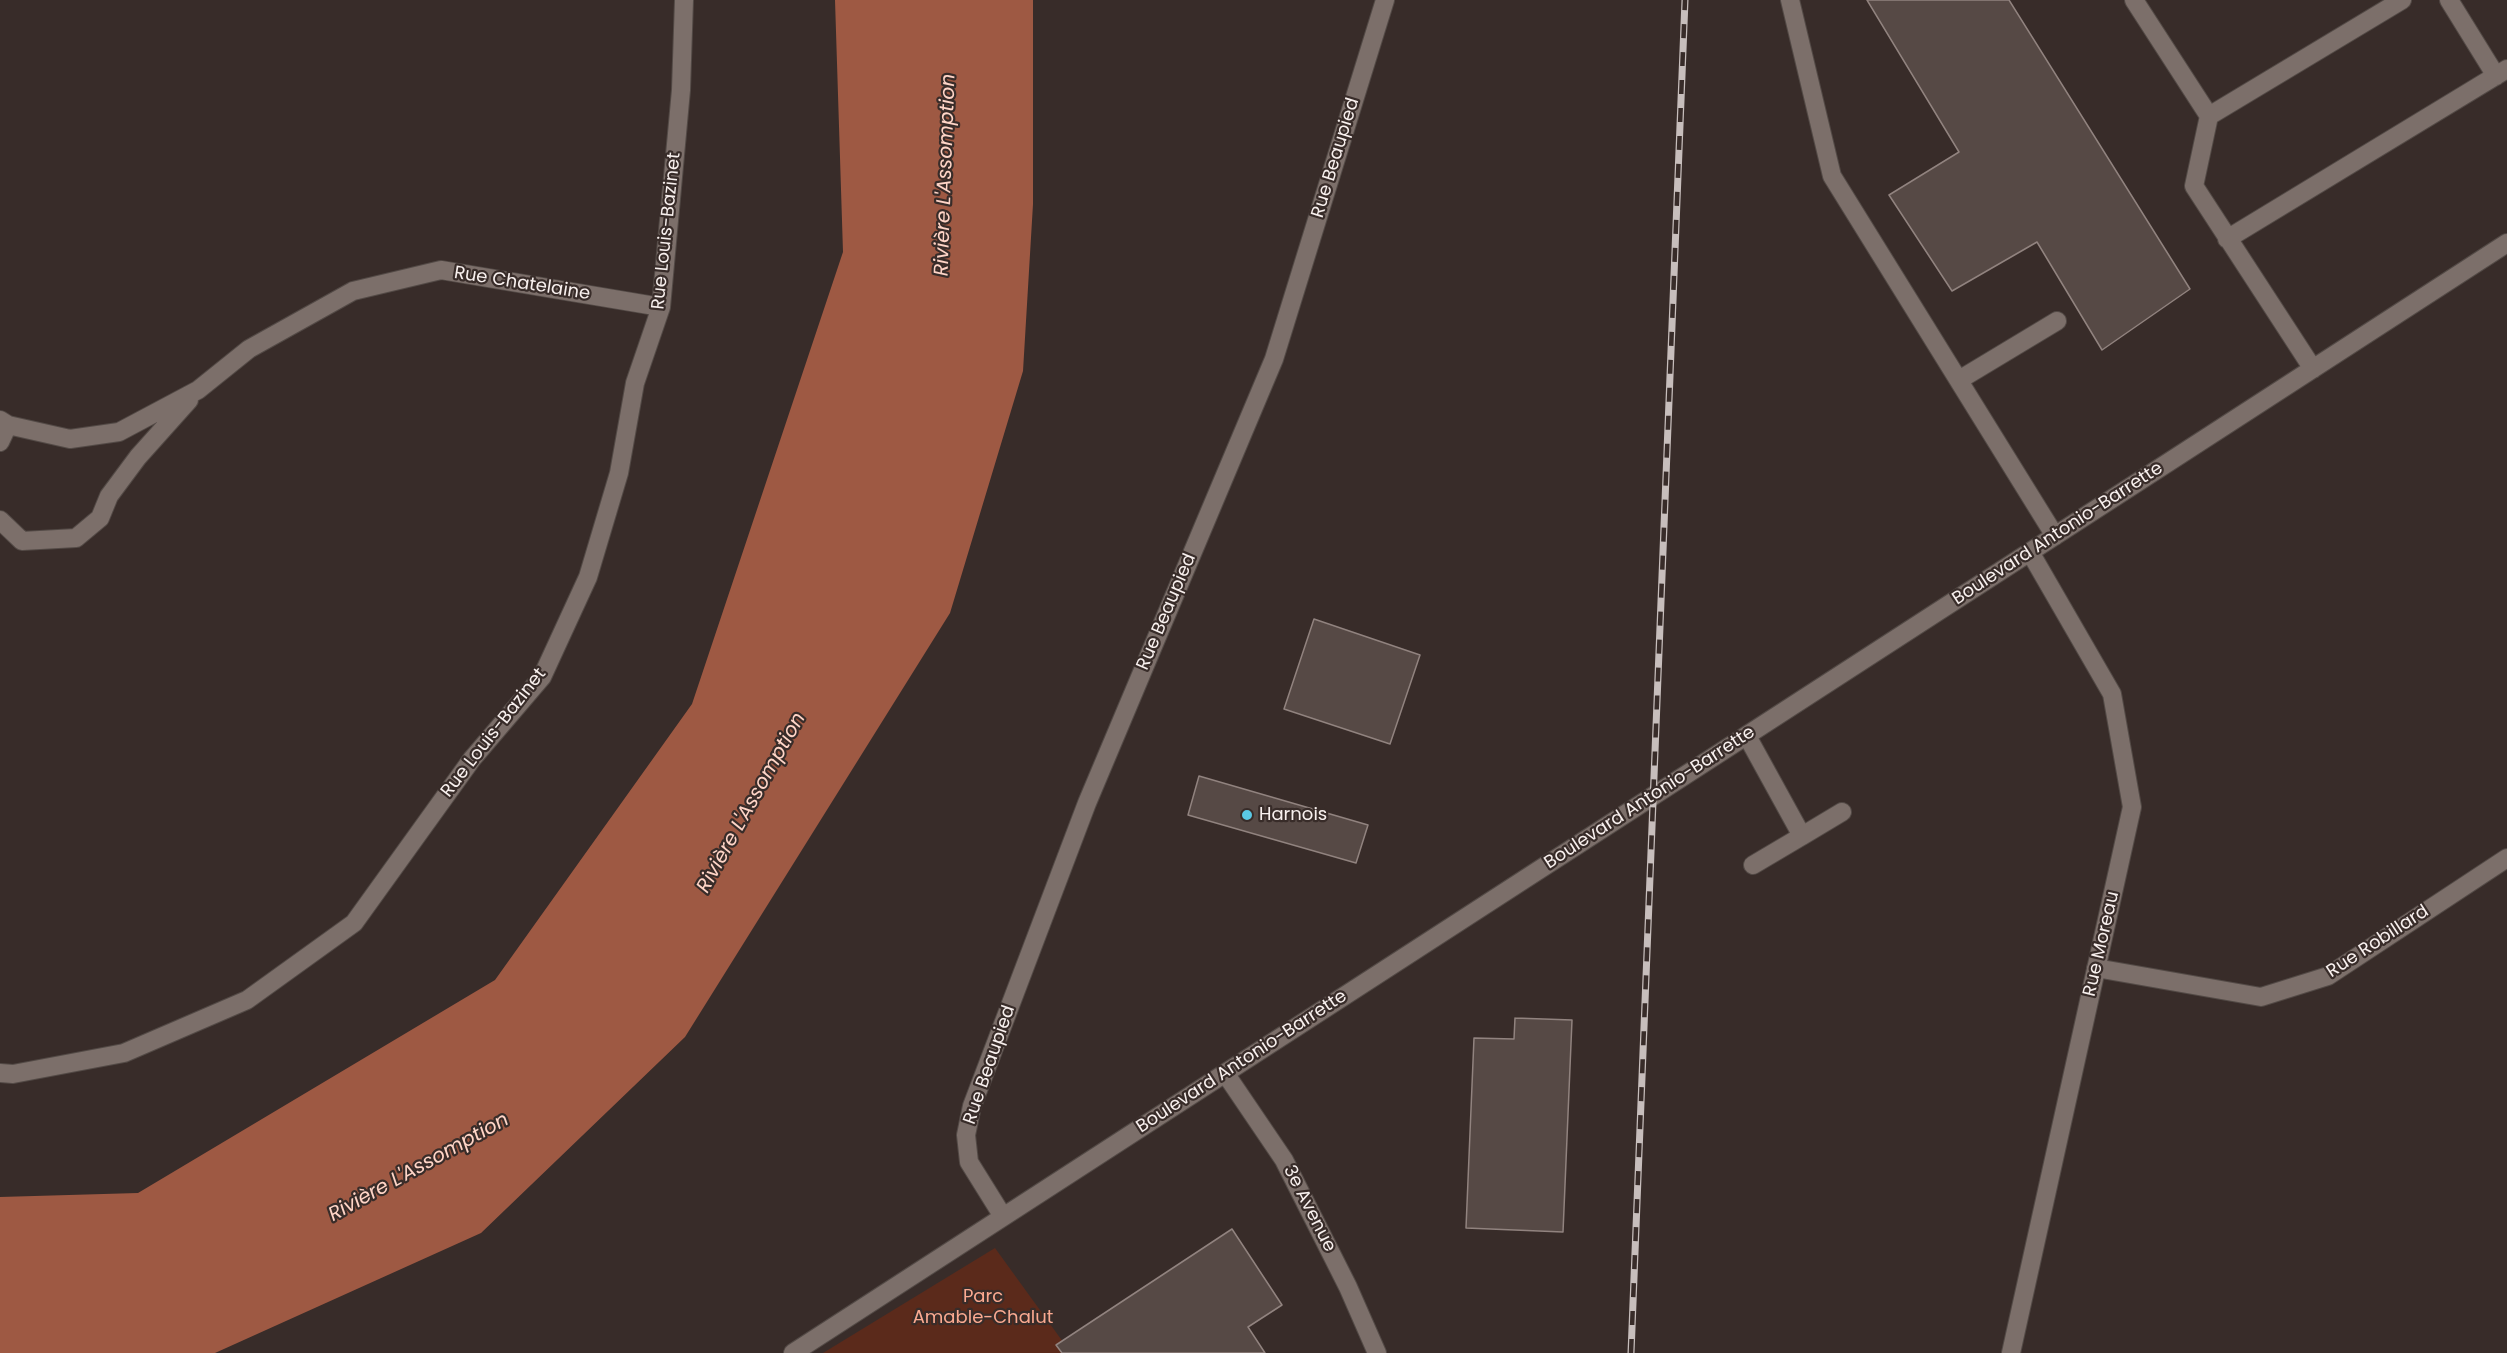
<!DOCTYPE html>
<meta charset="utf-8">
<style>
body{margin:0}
canvas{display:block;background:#382c29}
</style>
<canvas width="2507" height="1353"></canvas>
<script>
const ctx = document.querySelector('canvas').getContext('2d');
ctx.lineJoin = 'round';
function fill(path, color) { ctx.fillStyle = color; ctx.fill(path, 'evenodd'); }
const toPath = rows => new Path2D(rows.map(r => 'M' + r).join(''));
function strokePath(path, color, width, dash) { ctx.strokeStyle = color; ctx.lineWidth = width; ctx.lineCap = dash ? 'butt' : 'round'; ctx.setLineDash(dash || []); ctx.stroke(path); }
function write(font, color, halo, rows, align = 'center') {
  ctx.font = font + ' Poppins,sans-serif'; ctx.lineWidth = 4.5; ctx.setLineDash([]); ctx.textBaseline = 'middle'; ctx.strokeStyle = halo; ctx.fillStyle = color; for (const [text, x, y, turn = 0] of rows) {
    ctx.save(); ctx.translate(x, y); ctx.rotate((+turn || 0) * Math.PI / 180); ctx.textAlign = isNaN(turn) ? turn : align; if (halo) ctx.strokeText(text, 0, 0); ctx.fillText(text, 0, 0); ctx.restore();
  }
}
const green = toPath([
 [995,1248,1071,1353,823,1353]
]);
const water = toPath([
 [835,0,1033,0,1033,204,1023,371,950,613,685,1037,481,1233,215,1353,0,1353,0,1197,138,1193,495,980,692,704,843,252]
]);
const building = toPath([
 [1867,0,2009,0,2190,289,2102,350,2037,242,1952,291,1889,195,1959,152,1867,0],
 [1314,619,1420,655,1390,744,1284,709,1314,619],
 [1199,776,1368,825,1356,863,1188,815,1199,776],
 [1515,1018,1572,1020,1563,1232,1466,1228,1474,1038,1514,1039,1515,1018],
 [1232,1229,1282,1305,1248,1327,1265,1353,1062,1353,1056,1345,1232,1229]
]);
const minor = toPath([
 [1790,0,1832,176,2055,536],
 [2134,0,2209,116,2194,186,2313,369],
 [2449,0,2496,76],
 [2209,116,2402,0],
 [2227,239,2507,69],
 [1959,380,2057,321],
 [0,420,8,425,70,439,119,432,198,390,249,349,353,291,441,270,661,307],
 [0,442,8,425],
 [0,520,22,541,76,538,100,518,109,496,138,457,189,400],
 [1747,736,1802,836,1842,812],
 [1753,865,1802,836],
 [2096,968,2261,997,2328,976,2507,858],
 [0,1073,13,1074,124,1053,247,1000,354,923,472,759,542,677,588,577,619,473,635,383,661,307,681,90,684,0],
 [1225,1073,1284,1160,1348,1287,1377,1353],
 [1002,1215,969,1162,966,1135,972,1106,1087,803,1274,359,1385,0],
 [793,1353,2507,243],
 [2011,1353,2132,807,2112,694,2030,552]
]);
const rail = toPath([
 [1631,1353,1685,0]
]);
const markers = [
 [1247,815,6,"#5ac8e5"]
];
const streetNames = [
 ["Rue Beaupied",1336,158,-73],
 ["Rue Louis-Bazinet",667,231,-84],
 ["Rue Chatelaine",522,284,9],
 ["Boulevard Antonio-Barrette",2058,534,-33],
 ["Rue Beaupied",1167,612,-67],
 ["Rue Louis-Bazinet",494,733,-52],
 ["Boulevard Antonio-Barrette",1650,798,-33],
 ["Rue Robillard",2378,942,-33],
 ["Rue Moreau",2102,944,-77],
 ["Boulevard Antonio-Barrette",1242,1062,-33],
 ["Rue Beaupied",990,1065,-71],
 ["3e Avenue",1309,1209,63]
];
const poiNames = [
 ["Harnois",1259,815]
];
const parkNames = [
 ["Parc",983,1297],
 ["Amable-Chalut",983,1318]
];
const waterNames = [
 ["Rivière L'Assomption",946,175,-88],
 ["Rivière L'Assomption",752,803,-61],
 ["Rivière L'Assomption",419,1168,-29]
];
fill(green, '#5b2a1b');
fill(water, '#9e5943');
fill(building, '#564945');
strokePath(building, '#91837f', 1.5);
strokePath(minor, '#534a46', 20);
strokePath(minor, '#7c6f6a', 18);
strokePath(rail, '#c7bebc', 7);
strokePath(rail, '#382c29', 4.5, [14]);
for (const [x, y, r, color] of markers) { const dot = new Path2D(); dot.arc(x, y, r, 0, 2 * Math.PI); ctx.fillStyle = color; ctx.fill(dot); strokePath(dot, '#382c29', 2); }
write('18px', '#f8f0ee', '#382c29', streetNames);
write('18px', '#f8f0ee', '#382c29', poiNames, 'left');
write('18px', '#fbaa91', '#382c29', parkNames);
write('italic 20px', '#ffd5c7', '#382c29', waterNames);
</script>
